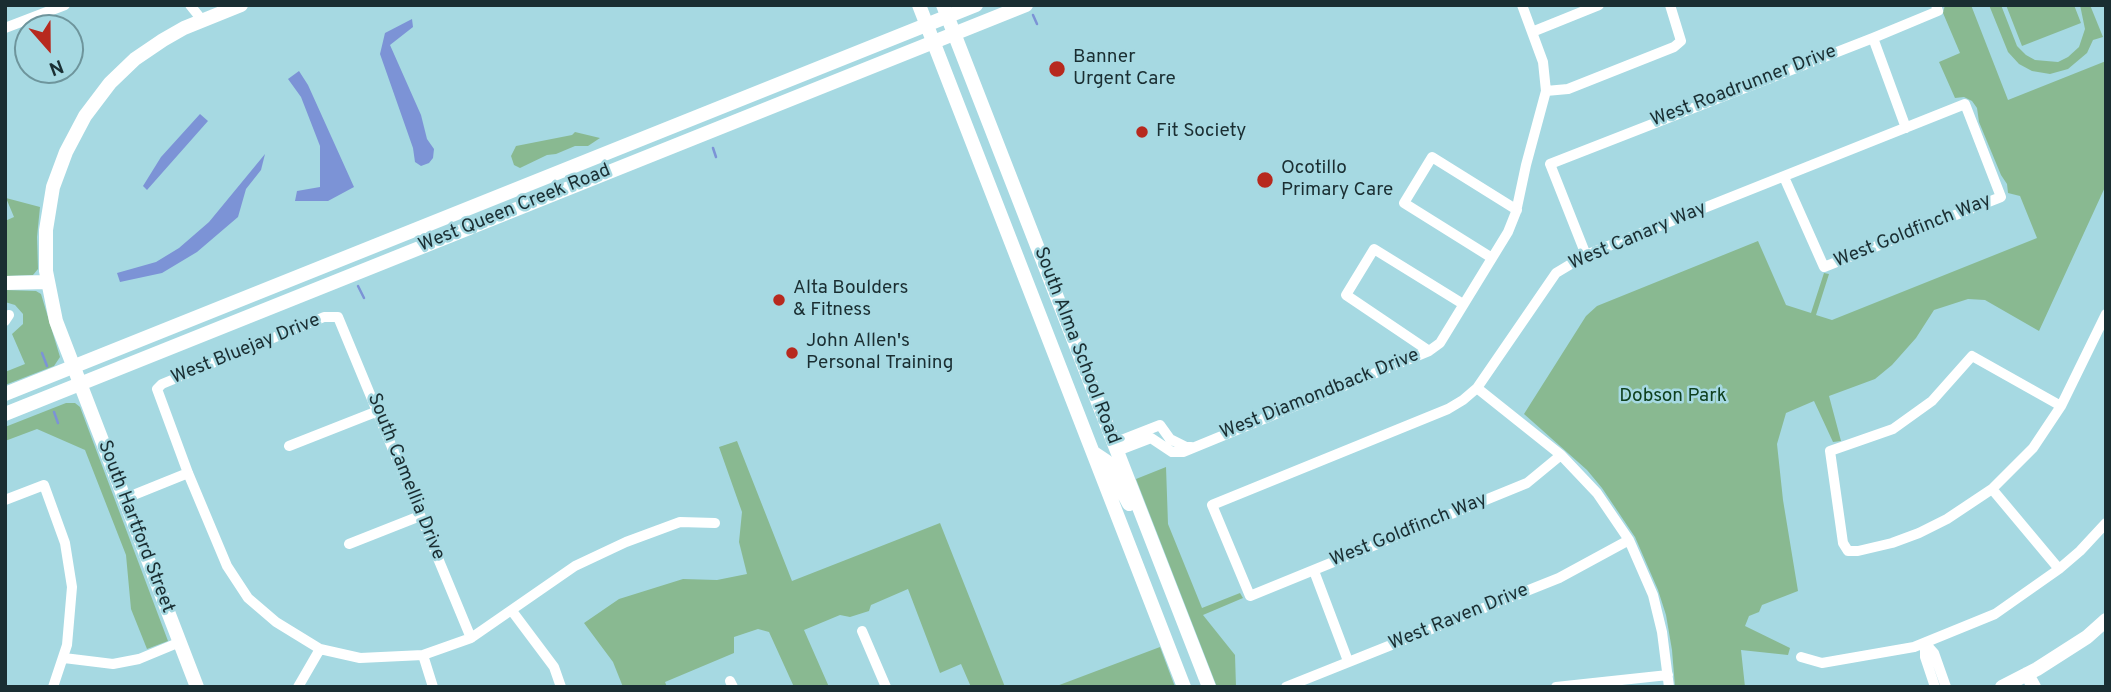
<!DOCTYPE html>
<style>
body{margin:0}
#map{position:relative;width:2111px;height:692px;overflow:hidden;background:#a6d9e2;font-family:Overpass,sans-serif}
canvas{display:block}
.frame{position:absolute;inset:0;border:7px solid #1a2e32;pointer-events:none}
.north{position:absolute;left:14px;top:14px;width:70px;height:70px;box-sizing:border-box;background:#a6d9e2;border:2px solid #6e959c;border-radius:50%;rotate:159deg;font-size:19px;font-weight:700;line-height:28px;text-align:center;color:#1a2e32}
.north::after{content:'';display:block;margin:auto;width:24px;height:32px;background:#b7291e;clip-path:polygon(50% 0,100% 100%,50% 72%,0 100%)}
</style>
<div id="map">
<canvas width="2111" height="692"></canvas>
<div class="frame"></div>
<div class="north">N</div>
</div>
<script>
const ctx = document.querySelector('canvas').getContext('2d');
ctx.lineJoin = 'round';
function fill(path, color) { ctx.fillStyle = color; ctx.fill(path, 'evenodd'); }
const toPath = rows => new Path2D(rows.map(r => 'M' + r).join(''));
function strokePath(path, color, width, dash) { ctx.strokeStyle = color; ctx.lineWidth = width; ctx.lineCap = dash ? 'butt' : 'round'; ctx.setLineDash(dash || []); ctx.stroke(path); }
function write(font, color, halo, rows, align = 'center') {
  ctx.font = font + ' Overpass,sans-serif'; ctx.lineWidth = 5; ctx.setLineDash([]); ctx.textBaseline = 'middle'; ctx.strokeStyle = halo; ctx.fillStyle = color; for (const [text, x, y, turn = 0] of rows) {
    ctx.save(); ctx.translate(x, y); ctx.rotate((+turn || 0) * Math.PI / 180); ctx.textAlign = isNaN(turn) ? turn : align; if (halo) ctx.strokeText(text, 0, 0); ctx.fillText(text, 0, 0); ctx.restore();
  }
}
const green = toPath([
 [1945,5,1971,5,2008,100,2106,61,2106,185,2039,331,1985,300,1968,299,1934,310,1916,338,1892,365,1875,379,1829,396,1841,441,1833,442,1814,401,1786,413,1777,444,1783,500,1798,591,1762,605,1759,612,1749,616,1745,626,1790,648,1788,655,1741,650,1745,687,1675,687,1672,650,1666,615,1658,590,1635,537,1602,488,1587,470,1524,414,1586,316,1597,306,1758,241,1786,305,1811,313,1824,273,1829,274,1816,315,1832,320,2037,238,2020,196,2008,193,2007,184,2001,175,1979,122,1977,108,1972,101,1964,97,1955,98,1939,62,1960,53,1943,13],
 [1989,5,2001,5,2017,46,2026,55,2035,60,2058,62,2068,57,2079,47,2085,29,2080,5,2090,5,2103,37,2093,40,2087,53,2068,69,2050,74,2032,71,2019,64,2008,52],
 [2006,5,2074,5,2081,23,2022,46],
 [575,132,600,138,588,146,575,146,556,154,547,155,520,168,514,165,511,156,516,146,572,135],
 [6,198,40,207,37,237,38,269,33,275,5,276,5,221,14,217],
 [5,290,36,291,41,294,60,357,54,366,5,385,5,372,25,364,12,334,23,324,23,314,15,305,5,302],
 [66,403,75,403,80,407,168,641,147,649,131,609,126,555,85,450,37,429,5,441,5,427],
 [737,441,792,581,940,523,1005,687,971,687,961,664,940,673,908,589,871,605,869,611,850,617,840,615,804,630,829,687,794,687,769,632,758,629,734,637,734,653,665,682,667,687,623,687,613,662,584,623,619,599,683,579,717,580,747,574,739,542,742,512,719,447],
 [1166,467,1168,524,1202,608,1240,593,1243,598,1203,615,1235,655,1236,687,1217,687,1136,479],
 [1160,647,1175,687,1054,687]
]);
const water = toPath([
 [412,19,413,27,390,45,421,115,427,139,434,149,433,158,429,163,421,166,415,162,413,148,380,54,385,33],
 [299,71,308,85,354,187,328,201,295,201,297,191,320,187,320,146,301,97,288,79],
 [200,114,208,121,147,190,143,186,161,157],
 [265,154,261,170,246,189,238,217,197,252,162,273,120,282,117,273,156,262,179,248,209,222]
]);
const stream = toPath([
 [1033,15,1037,24],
 [713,148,716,157],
 [358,286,364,298],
 [42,353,47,366],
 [54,412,58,423]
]);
const street = toPath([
 [190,5,202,20],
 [5,28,65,5],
 [1532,32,1599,5],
 [1873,38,1906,128],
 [1546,91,1568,89,1674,47,1681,41,1670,5],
 [1586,255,1550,164,1873,38,1938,11,1936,5],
 [1492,258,1404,203,1432,157,1517,210],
 [5,321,9,315],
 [1429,351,1346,295,1374,249,1463,304],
 [1477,388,1561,455,1597,493,1629,540,1653,595,1662,632,1669,687],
 [2061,406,1972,356,1932,401,1893,429,1830,451,1843,543,1848,551,1858,551,1892,543,1919,533,1947,519,1992,489,2033,448,2061,406,2106,314],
 [1114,443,1160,425,1170,439,1186,447,1191,447],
 [289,446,378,411],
 [1117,451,1151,438,1172,452,1183,452,1429,351,1440,343,1508,232,1516,212,1526,165,1546,91,1543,62,1522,5],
 [1561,455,1527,483,1250,596,1212,505,1448,409,1463,400,1477,388,1556,273,1586,255,1965,104,2001,197,1824,267,1784,177],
 [1992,489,2059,569],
 [126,498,188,473],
 [5,500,44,485,65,543,72,587,67,645,53,687],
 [349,544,420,516],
 [1314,571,1348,661],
 [512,611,554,667,561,687],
 [862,631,886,687],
 [471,638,338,317,324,317,162,384,157,389,188,473,227,566,248,598,276,622,320,649,360,658,423,655,471,638,575,566,626,542,680,522,715,523],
 [1925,643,1934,653,1946,687],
 [1925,643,1925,657,1935,687],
 [423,655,433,687],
 [1801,657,1822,663,1914,647,1995,614,2059,569,2080,551,2106,523],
 [64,658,113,664,139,659,180,642],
 [730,681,733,687],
 [298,687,320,649],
 [1286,687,1559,578,1629,540],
 [1556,687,1668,675]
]);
const secondary = toPath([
 [919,5,1184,687],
 [943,5,1209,687],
 [5,283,48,282],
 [1094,453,1106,461,1129,504],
 [2027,674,2034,687],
 [197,687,56,321,46,271,46,230,53,187,66,152,85,116,110,83,135,59,163,40,184,28,241,5],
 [2002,687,2037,669,2087,637,2106,620]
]);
const primary = toPath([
 [5,394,976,5],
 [5,414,1026,5]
]);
const markers = [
 [1057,69,9,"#b7291e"],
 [1142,132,7,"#b7291e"],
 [1265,180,9,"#b7291e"],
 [779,300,7,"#b7291e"],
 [792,353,7,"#b7291e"]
];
const poiNames = [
 ["Banner",1073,58],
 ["Urgent Care",1073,80],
 ["Fit Society",1156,132],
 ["Ocotillo",1281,169],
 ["Primary Care",1281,191],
 ["Alta Boulders",793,289],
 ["& Fitness",793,311],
 ["John Allen's",806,342],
 ["Personal Training",806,364]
];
const streetNames = [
 ["West Roadrunner Drive",1744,87,-21],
 ["West Queen Creek Road",515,209,-22],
 ["West Goldfinch Way",1913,232,-22],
 ["West Canary Way",1638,237,-23],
 ["South Alma School Road",1076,346,69],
 ["West Bluejay Drive",246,350,-22],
 ["West Diamondback Drive",1320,395,-22],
 ["South Camellia Drive",405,477,68],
 ["South Hartford Street",135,527,69],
 ["West Goldfinch Way",1409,531,-22],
 ["West Raven Drive",1459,618,-22]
];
const parkNames = [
 ["Dobson Park",1673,397]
];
fill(green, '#89b991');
fill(water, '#7c93d6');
strokePath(stream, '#7c93d6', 2.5);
strokePath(street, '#fff', 10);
strokePath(secondary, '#fff', 14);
strokePath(primary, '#fff', 14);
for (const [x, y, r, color] of markers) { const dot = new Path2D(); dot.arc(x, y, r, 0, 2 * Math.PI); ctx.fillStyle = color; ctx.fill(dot); strokePath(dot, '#a6d9e2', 2.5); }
write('19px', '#1a2e32', '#a6d9e2', poiNames, 'left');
write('19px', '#1a2e32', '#a6d9e2', streetNames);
write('19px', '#0f401e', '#a6d9e2', parkNames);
</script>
